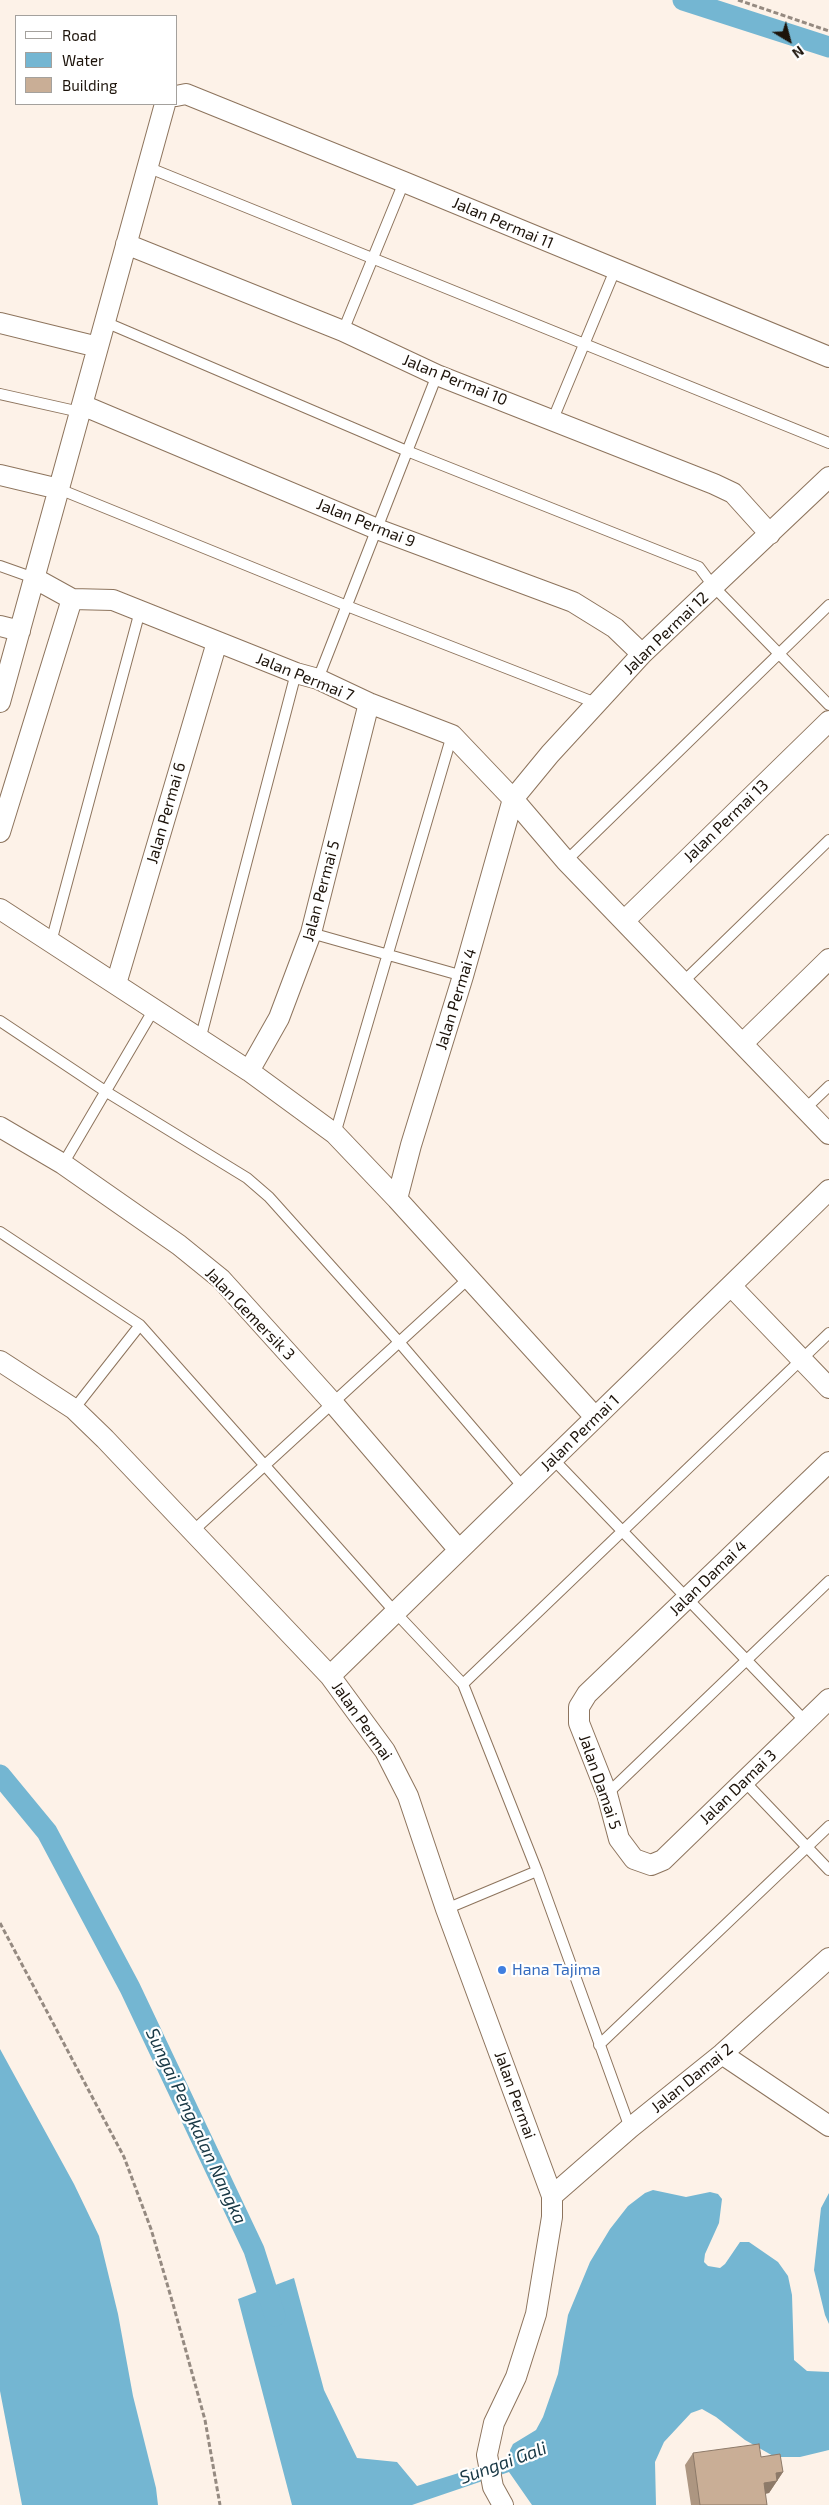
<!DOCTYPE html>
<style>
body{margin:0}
#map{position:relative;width:829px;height:2505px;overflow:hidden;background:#fdf2e8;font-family:"Exo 2",sans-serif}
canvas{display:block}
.legend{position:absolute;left:15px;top:15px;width:162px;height:90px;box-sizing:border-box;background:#fff;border:1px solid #a4a19d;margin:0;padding:6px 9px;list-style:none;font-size:15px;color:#1c130a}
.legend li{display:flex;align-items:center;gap:10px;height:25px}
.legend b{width:25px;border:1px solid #a4a19d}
.north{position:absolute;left:764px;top:15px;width:50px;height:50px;-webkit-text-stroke:4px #fff;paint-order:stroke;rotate:143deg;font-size:14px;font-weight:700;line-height:20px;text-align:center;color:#1c130a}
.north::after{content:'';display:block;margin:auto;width:18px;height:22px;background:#1c130a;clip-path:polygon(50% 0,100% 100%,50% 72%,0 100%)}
</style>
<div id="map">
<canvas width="829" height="2505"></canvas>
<ul class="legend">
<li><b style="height:6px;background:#fff"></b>Road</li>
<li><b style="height:14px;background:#74b6d2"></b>Water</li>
<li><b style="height:14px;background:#c9ae96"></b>Building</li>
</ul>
<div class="north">N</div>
</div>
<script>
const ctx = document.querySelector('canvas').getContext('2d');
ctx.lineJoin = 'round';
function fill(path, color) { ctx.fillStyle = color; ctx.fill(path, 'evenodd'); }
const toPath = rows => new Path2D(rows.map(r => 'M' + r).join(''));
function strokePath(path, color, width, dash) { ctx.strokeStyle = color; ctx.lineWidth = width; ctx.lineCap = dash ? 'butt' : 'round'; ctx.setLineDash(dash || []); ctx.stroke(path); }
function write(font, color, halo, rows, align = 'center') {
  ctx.font = font + ' "Exo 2",sans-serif'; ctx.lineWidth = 4.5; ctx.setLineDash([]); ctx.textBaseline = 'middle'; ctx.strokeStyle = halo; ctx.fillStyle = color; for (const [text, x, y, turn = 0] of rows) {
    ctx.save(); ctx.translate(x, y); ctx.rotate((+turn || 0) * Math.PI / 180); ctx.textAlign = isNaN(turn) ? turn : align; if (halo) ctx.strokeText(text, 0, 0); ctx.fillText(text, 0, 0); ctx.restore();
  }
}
const water = toPath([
 [0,2049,74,2184,99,2236,118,2314,133,2396,156,2488,158,2505,22,2505,0,2391],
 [653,2190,686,2197,710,2192,718,2194,722,2199,719,2223,705,2254,704,2262,708,2266,720,2268,725,2264,740,2242,749,2242,778,2262,788,2276,792,2295,794,2360,807,2371,829,2372,829,2450,800,2457,775,2457,745,2440,716,2417,702,2409,691,2413,664,2442,655,2462,656,2505,532,2505,509,2472,412,2505,292,2505,238,2299,294,2278,324,2390,357,2458,397,2462,417,2486,510,2457,510,2450,513,2444,536,2430,543,2417,558,2374,568,2315,590,2262,610,2229,628,2206,645,2193],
 [829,2193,829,2324,825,2315,814,2270,821,2208]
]);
const canal = toPath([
 [683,0,829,47],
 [0,1775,47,1832,130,1988,254,2250,275,2316]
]);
const path = toPath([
 [738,0,829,31],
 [0,1923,124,2157,151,2229,173,2304,205,2420,220,2505]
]);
const service = toPath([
 [147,167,829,443],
 [105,322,407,451,699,567,714,587,829,705],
 [343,331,404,182],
 [0,394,80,412],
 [553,419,615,270],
 [59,489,347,606,596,703],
 [0,566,34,578],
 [318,679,437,375],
 [566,861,829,605],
 [311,933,463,976],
 [51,942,140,611],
 [683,982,829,840],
 [0,1021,105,1091,247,1178,269,1197,399,1342,523,1487],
 [200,1040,296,673],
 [805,1109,829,1086],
 [335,1134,452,735],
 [63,1164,154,1009],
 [0,1232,140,1325,395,1612,463,1684,537,1871,630,2128],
 [74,1409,140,1325],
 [553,1459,806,1722],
 [193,1531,468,1279],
 [463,1684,829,1333],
 [744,1781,829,1870],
 [607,1794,829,1581],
 [446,1909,537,1871],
 [599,2045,829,1826]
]);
const minor = toPath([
 [176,96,186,94,404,182,829,357],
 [126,244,343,331,437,375,714,484,733,493,770,534],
 [0,323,98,347],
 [82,405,377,529,573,602,615,628,642,654],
 [0,475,59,489],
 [34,578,72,599,113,600,296,673,318,679,369,703,452,735,513,799,566,861,829,1134],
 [0,626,20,631],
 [0,702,165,104],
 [0,832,72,599],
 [0,909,249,1071,335,1134,397,1199,595,1417],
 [624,921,829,721],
 [116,984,217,642],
 [743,1043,829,959],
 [249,1071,279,1018,311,933,369,703],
 [0,1127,63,1164,179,1245,221,1279,333,1403,459,1550],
 [397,1199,411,1145,463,976,513,799,550,754,642,654,829,477],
 [731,1286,829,1388],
 [0,1361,74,1409,105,1439,330,1676,385,1751,408,1796,446,1909,552,2196,552,2217,536,2314,516,2377,494,2423,487,2455,493,2487,503,2505],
 [829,1462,587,1694,579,1707,579,1723,607,1794,619,1839,634,1859,651,1865,663,1860,829,1699],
 [330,1676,829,1190],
 [722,2054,829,2126],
 [552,2196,630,2128,722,2054,829,1958]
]);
const wall = toPath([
 [693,2453,761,2457,783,2472,769,2493,765,2494,767,2505,691,2505,685,2465]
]);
const shadedWall = toPath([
 [783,2472,769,2493,756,2495,764,2483,776,2473]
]);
const building = toPath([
 [759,2444,761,2457,780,2454,783,2472,776,2473,777,2481,764,2483,767,2505,700,2505,693,2453,759,2444]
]);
const markers = [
 [502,1970,5,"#3f7fe0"]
];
const streetNames = [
 ["Jalan Permai 11",503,223,23],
 ["Jalan Permai 10",455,380,22],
 ["Jalan Permai 9",366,523,22],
 ["Jalan Permai 12",666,633,-44],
 ["Jalan Permai 7",305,677,22],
 ["Jalan Permai 6",166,813,-74],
 ["Jalan Permai 13",726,821,-44],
 ["Jalan Permai 5",321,891,-75],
 ["Jalan Permai 4",456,999,-73],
 ["Jalan Gemersik 3",250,1314,46],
 ["Jalan Permai 1",580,1433,-44],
 ["Jalan Damai 4",708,1578,-44],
 ["Jalan Permai",362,1721,55],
 ["Jalan Damai 5",600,1782,71],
 ["Jalan Damai 3",738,1787,-44],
 ["Jalan Damai 2",692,2078,-39],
 ["Jalan Permai",515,2095,70]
];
const shopNames = [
 ["Hana Tajima",512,1970]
];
const waterNames = [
 ["Sungai Pengkalan Nangka",196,2126,65],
 ["Sungai Gali",503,2463,-20]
];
fill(water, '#74b6d2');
strokePath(canal, '#74b6d2', 21);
strokePath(service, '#8d745d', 12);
strokePath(minor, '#8d745d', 22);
strokePath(path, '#958a81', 3, [5, 2.5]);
strokePath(service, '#fff', 10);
strokePath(minor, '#fff', 20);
fill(wall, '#ad9681');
fill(shadedWall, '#8d7a69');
fill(building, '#c9ae96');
strokePath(building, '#8d7a69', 1);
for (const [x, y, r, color] of markers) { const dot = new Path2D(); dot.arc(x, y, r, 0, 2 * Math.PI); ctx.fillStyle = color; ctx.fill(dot); strokePath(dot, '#fff', 2); }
write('16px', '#1c130a', '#fff', streetNames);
write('16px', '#366cbe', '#fff', shopNames, 'left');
write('italic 18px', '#183845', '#fff', waterNames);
</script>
